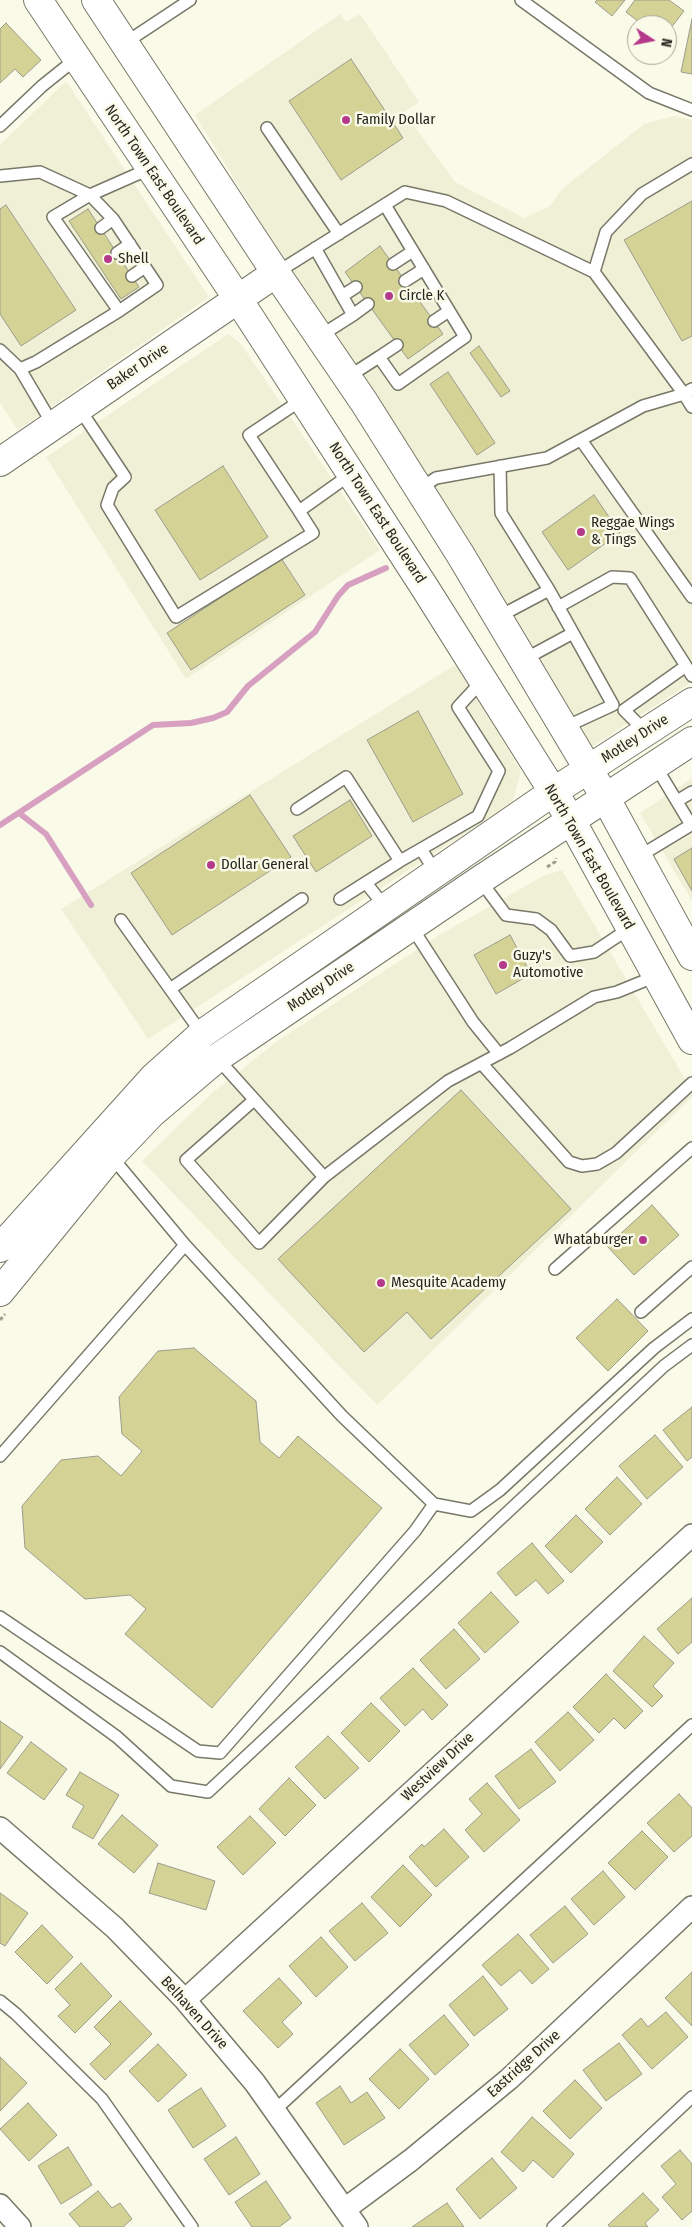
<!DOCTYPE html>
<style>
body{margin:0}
#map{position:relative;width:692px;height:2227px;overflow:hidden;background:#fafae9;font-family:"Fira Sans Condensed",sans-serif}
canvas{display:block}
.north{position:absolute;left:627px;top:15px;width:50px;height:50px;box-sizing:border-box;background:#fafae9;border:1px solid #a6a699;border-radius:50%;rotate:101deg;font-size:14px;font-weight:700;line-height:20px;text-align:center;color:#282721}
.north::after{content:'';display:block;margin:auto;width:18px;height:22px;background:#b4398b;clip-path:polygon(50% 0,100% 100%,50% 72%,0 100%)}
</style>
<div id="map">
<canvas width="692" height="2227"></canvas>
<div class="north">N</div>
</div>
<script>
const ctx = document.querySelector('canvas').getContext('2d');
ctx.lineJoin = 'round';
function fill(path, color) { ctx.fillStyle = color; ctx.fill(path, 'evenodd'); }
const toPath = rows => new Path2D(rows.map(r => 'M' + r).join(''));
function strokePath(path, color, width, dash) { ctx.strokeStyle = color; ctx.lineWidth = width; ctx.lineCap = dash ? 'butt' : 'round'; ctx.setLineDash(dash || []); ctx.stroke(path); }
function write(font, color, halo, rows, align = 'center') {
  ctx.font = font + ' "Fira Sans Condensed",sans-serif'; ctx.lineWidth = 5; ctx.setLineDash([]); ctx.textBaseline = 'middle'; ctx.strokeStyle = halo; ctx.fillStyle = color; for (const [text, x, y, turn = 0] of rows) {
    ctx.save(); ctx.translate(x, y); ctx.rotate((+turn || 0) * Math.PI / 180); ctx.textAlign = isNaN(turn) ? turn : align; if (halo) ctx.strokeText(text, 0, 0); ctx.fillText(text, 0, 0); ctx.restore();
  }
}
const built = toPath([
 [340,14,346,22,360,14,419,102,404,112,455,182,524,218,550,206,562,189,644,124,674,116,692,120,692,682,585,751,195,115],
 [66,81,209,297,18,430,0,403,0,145],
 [228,334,241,344,380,550,186,679,46,457],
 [458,663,521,772,512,803,148,1039,61,909],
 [692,778,692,901,640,813],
 [562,870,692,1091,692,1097,377,1405,142,1161,211,1094,276,1042,436,937,543,876]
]);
const stream = toPath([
 [19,813,46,834,91,905],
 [0,825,153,725,191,723,213,718,227,712,248,686,315,632,338,596,348,585,386,568]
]);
const building = toPath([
 [597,0,625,0,612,16,595,2,597,0],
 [635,0,669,0,684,11,667,33,667,25,643,25,626,12,635,0],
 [692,19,692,74,681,72,692,19],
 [6,23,41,60,23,77,15,69,0,83,0,29,6,23],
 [351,59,403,138,341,180,289,101,351,59],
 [692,201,692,336,682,341,624,240,692,201],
 [6,205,76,310,21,346,0,314,0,209,6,205],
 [88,209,139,287,121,299,69,221,88,209],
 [380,246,443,334,408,359,345,272,380,246],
 [479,346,510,391,501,397,470,353,479,346],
 [448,372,495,443,477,455,430,384,448,372],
 [223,466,268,537,200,580,155,510,223,466],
 [594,495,620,533,568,570,542,532,594,495],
 [281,558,305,595,191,670,167,633,281,558],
 [418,711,463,794,413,822,367,740,418,711],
 [250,795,291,857,172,935,131,873,250,795],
 [350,800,372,836,316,872,293,836,350,800],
 [692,848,692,891,674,859,692,848],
 [510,935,531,974,496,994,474,955,510,935],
 [461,1090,571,1209,431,1339,407,1312,364,1352,278,1259,461,1090],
 [652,1205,679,1235,634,1275,607,1246,652,1205],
 [617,1299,648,1331,608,1371,576,1338,617,1299],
 [194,1348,256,1401,260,1442,279,1458,298,1436,382,1508,212,1708,125,1634,146,1609,130,1595,85,1599,25,1548,22,1506,61,1460,98,1456,121,1476,142,1451,122,1434,119,1397,158,1351,194,1348],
 [692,1407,692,1457,687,1461,663,1430,692,1407],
 [655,1435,683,1467,647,1499,619,1466,655,1435],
 [617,1477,642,1504,610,1535,585,1509,617,1477],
 [576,1515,603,1542,571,1573,545,1546,576,1515],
 [532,1543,564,1581,548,1594,536,1580,516,1596,497,1573,532,1543],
 [491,1592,519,1622,485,1653,458,1623,491,1592],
 [692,1598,692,1642,678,1654,657,1629,692,1598],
 [454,1629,480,1659,446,1689,420,1660,454,1629],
 [644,1636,674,1663,653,1686,663,1696,652,1707,613,1671,644,1636],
 [413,1668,448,1705,432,1720,423,1709,405,1726,380,1698,413,1668],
 [606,1674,643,1711,625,1729,614,1718,599,1733,573,1707,606,1674],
 [371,1703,400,1731,369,1762,341,1733,371,1703],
 [568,1712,594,1740,560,1771,535,1742,568,1712],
 [0,1721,23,1737,0,1769,0,1721],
 [328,1736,359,1768,325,1799,295,1767,328,1736],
 [31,1742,67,1769,44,1800,7,1773,31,1742],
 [531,1749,556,1782,519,1809,495,1776,531,1749],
 [80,1772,119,1795,93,1839,72,1827,84,1806,66,1795,80,1772],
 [289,1778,316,1805,285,1836,259,1809,289,1778],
 [487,1783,520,1820,484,1852,465,1830,482,1814,469,1799,487,1783],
 [679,1794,692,1808,692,1836,674,1852,647,1823,679,1794],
 [122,1815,158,1845,134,1873,98,1844,122,1815],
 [250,1816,276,1843,243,1875,217,1847,250,1816],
 [444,1829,469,1857,436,1887,409,1857,422,1844,424,1847,444,1829],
 [642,1831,668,1857,635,1890,608,1863,642,1831],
 [158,1863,215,1881,206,1910,149,1893,158,1863],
 [403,1865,432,1895,400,1927,371,1897,403,1865],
 [603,1871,625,1897,594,1925,571,1899,603,1871],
 [0,1893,28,1913,5,1946,0,1943,0,1893],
 [362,1903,388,1933,355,1961,329,1931,362,1903],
 [565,1906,588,1934,553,1963,530,1935,565,1906],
 [42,1925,73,1957,47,1984,15,1952,42,1925],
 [518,1934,549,1969,532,1984,520,1970,501,1986,482,1965,518,1934],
 [321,1937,348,1967,316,1997,289,1966,321,1937],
 [81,1963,112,1996,75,2033,58,2016,70,2005,55,1989,81,1963],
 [692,1972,692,2026,665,1998,692,1972],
 [483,1976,508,2009,474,2036,449,2005,483,1976],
 [279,1978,302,2003,282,2022,293,2034,278,2048,243,2011,279,1978],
 [120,2001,152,2034,105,2080,90,2064,111,2044,94,2027,120,2001],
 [666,2012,688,2037,652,2069,622,2035,641,2018,648,2027,666,2012],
 [444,2015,469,2045,435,2075,409,2045,444,2015],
 [619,2043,642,2074,606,2101,583,2070,619,2043],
 [158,2044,187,2075,158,2102,129,2071,158,2044],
 [400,2049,429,2079,399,2109,369,2079,400,2049],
 [0,2057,27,2083,0,2111,0,2057],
 [575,2080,602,2108,570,2139,543,2111,575,2080],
 [340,2086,351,2103,367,2092,385,2118,344,2145,316,2103,340,2086],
 [201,2088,226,2126,193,2148,168,2110,201,2088],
 [28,2103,57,2135,29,2161,0,2129,28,2103],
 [532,2117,574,2154,553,2178,533,2160,523,2172,501,2152,532,2117],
 [236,2137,260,2174,229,2195,204,2159,236,2137],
 [68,2147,92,2185,61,2204,38,2166,68,2147],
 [680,2150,692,2164,692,2211,682,2220,662,2197,676,2184,661,2166,680,2150],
 [492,2158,517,2188,480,2219,456,2189,492,2158],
 [266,2181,291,2218,279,2227,252,2227,235,2202,266,2181],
 [98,2191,112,2208,120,2203,132,2219,123,2227,80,2227,69,2214,98,2191],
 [643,2193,659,2210,645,2223,648,2227,610,2227,608,2225,643,2193],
 [447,2203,464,2227,412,2227,447,2203]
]);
const path = toPath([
 [547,867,555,862,556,858],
 [0,1320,5,1314]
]);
const lane = toPath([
 [521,0,649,93,692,110],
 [125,43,190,0],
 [0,126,42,86,77,58],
 [267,128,339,234],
 [0,176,40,172,90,195,113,219,157,285,119,311],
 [101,228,113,219],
 [315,248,353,315,320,336],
 [117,253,130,244],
 [393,264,413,251],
 [594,272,606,232,642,194,692,164],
 [276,273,405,192,446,201,594,272,684,394,643,406,547,458,436,478,419,489],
 [132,276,145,267],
 [405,281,424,269],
 [342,296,356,287],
 [353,315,368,304],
 [434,321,449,311],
 [0,350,20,369],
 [379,357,397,345],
 [348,377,379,357,398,384,465,337,385,205],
 [692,389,684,394,692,407],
 [303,399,249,435,299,511,351,474],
 [79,408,125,477,113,488,107,505,176,617,313,533,299,511],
 [53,425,20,369,36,362,119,311,53,217,90,195,149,169],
 [581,440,692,597],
 [558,607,612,577,630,578,686,666],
 [498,617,549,590,501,513,500,466],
 [523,660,573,633,549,590],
 [563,728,613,705,573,633],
 [646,732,624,710,686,666,692,676],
 [677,801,692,792],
 [297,809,346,777,400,861,340,899],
 [638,857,691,825,655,765],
 [400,861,421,849],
 [436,873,421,849,478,816,499,771,458,707,482,681],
 [480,880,506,915,536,919,551,930,570,956,594,952,630,928],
 [366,883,386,908],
 [121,920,202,1034],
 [411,926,473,1022,499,1054],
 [170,989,302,899],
 [217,1058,324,1177,448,1081,510,1048,594,997,617,992,656,976],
 [482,1064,569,1162,582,1166,597,1164,616,1153,692,1083],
 [254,1100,186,1160,259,1243,324,1177],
 [555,1269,692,1148],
 [641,1312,692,1267],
 [0,1456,185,1245],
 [434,1504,471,1511,500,1490,654,1348,692,1319],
 [0,1617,198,1751,220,1753,415,1531,434,1504,342,1416,185,1245,111,1156],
 [0,1652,117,1737,171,1786,208,1792,664,1366,692,1345],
 [0,2001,16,2014,102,2099,192,2227],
 [275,2110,692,1725],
 [553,2227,692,2097]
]);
const street = toPath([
 [0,1828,115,1928,185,2000,255,2083,357,2227],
 [185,2000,692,1535],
 [0,2205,20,2227],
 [345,2209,411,2160,509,2079,692,1907]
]);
const secondary = toPath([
 [38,0,238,299,425,588,571,820,692,1040],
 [96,0,276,273,364,402,460,554,605,797,692,956],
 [0,462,276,273],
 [0,1248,153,1078,202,1034,553,792,692,702],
 [0,1292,111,1156,152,1113,217,1058,480,880,692,741]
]);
const markers = [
 [346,120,5,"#b4398b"],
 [108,259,5,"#b4398b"],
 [389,296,5,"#b4398b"],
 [581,532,5,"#b4398b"],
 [211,865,5,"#b4398b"],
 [503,965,5,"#b4398b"],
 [643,1240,5,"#b4398b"],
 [381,1283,5,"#b4398b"]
];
const poiNames = [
 ["Family Dollar",356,120],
 ["Shell",118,259],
 ["Circle K",399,296],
 ["Reggae Wings",591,523],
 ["& Tings",591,540],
 ["Dollar General",221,865],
 ["Guzy's",513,956],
 ["Automotive",513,973],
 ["Whataburger",633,1240,"right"],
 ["Mesquite Academy",391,1283]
];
const streetNames = [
 ["North Town East Boulevard",154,175,56],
 ["Baker Drive",138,367,-34],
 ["North Town East Boulevard",377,513,57],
 ["Motley Drive",635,739,-33],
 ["North Town East Boulevard",589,857,60],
 ["Motley Drive",321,987,-34],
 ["Westview Drive",438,1767,-43],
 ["Belhaven Drive",194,2013,48],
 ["Eastridge Drive",524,2064,-42]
];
fill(built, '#f0f0d7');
strokePath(stream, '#d79fc0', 6);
fill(building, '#d5d296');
strokePath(building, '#9c9c8d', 1);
strokePath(lane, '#787869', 14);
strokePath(street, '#787869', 24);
strokePath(secondary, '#787869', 30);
strokePath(path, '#9f9e92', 3, [4, 2.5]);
strokePath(lane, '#fff', 11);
strokePath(street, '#fff', 21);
strokePath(secondary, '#fff', 28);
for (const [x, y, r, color] of markers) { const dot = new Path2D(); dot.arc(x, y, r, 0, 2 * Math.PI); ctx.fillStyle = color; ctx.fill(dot); strokePath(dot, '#fafae9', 2); }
write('15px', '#282721', '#fafae9', poiNames, 'left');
write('15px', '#282721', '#fafae9', streetNames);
</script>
